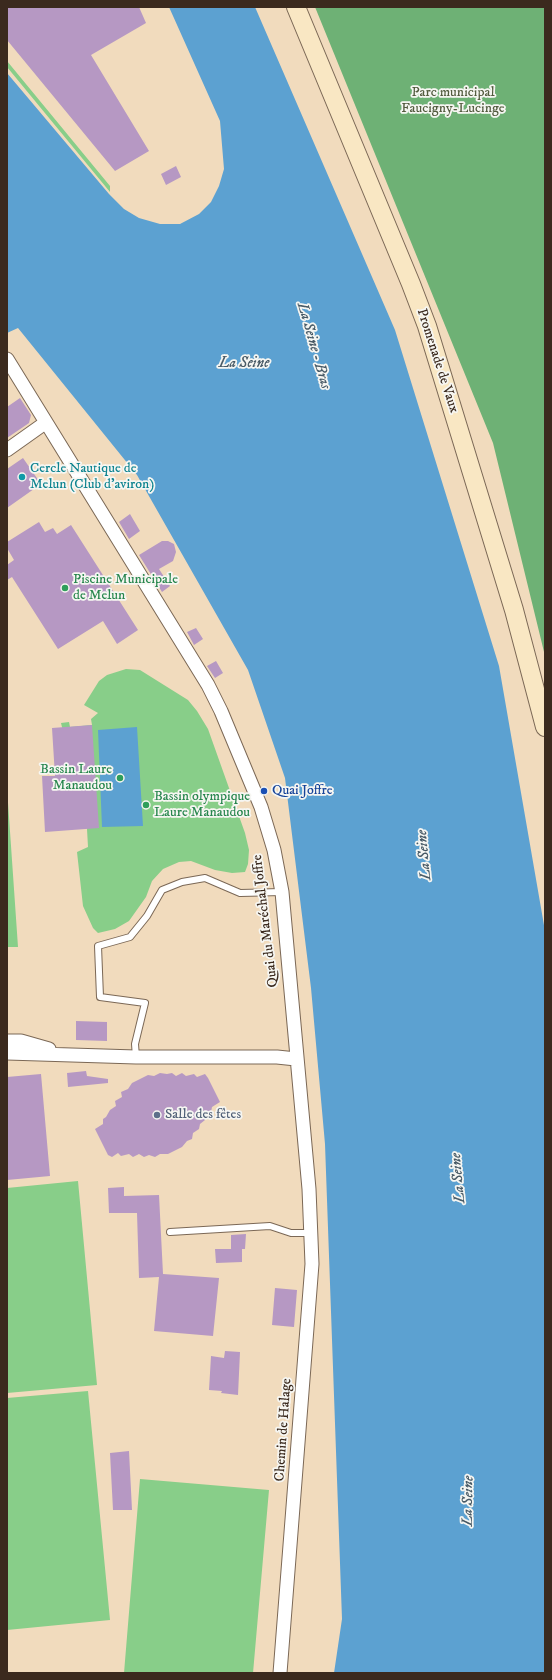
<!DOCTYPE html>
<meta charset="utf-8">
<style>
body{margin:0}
#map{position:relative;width:552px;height:1680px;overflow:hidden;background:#f1dbbd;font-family:"IM FELL DW Pica",serif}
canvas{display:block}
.frame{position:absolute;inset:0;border:8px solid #3b2a1e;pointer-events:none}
</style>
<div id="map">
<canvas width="552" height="1680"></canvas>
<div class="frame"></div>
</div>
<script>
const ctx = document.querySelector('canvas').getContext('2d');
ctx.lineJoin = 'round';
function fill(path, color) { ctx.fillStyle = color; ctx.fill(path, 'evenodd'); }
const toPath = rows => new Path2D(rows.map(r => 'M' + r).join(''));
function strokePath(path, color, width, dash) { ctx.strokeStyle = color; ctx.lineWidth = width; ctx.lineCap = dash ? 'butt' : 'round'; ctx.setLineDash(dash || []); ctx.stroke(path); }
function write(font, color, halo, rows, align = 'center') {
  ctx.font = font + ' "IM FELL DW Pica",serif'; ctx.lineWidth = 3.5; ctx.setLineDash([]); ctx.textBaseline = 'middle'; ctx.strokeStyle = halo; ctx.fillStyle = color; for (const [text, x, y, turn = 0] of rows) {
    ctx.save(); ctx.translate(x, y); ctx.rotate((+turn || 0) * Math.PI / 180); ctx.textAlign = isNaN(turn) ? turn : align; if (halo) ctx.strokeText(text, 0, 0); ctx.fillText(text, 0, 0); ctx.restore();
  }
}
const green = toPath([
 [7,61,110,186,110,192,7,67],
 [126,669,140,670,188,700,197,711,208,729,245,833,249,850,248,864,245,872,232,873,215,870,191,861,179,862,163,869,152,881,146,897,129,921,115,929,98,933,93,928,83,906,77,852,88,847,87,829,61,723,69,722,70,727,92,725,91,719,98,713,84,705,99,681,107,675],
 [7,788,18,947,7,947],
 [78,1181,97,1385,7,1393,7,1188],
 [88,1391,110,1620,7,1630,7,1398],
 [140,1479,269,1490,253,1673,124,1673]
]);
const forest = toPath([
 [315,7,545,7,545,656,493,443]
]);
const water = toPath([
 [169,7,255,7,395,330,499,666,545,931,545,1673,334,1673,342,1619,325,1144,311,988,285,778,248,670,137,475,18,328,7,333,7,73,109,194,124,209,139,218,160,224,180,224,199,214,211,202,219,186,224,169,220,121],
 [137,727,143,826,102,827,98,730]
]);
const building = toPath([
 [7,7,139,7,146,23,91,55,149,151,115,171,7,40],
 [176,166,181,177,166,185,161,174],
 [20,398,31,415,29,423,7,438,7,407],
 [23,458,41,484,7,508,7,469],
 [130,514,140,531,129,539,119,522],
 [39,522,45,532,53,528,57,534,71,525,138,630,117,644,103,621,58,649,12,577,7,580,7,565,14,560,7,548,7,542],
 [162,541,168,541,174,544,176,552,173,561,159,569,170,586,162,592,139,555],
 [196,628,203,639,194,645,187,632],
 [216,661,223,673,215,678,207,666],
 [92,725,99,828,45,832,42,776,55,776,52,728],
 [76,1021,107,1022,107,1041,76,1040],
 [86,1071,87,1076,108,1079,108,1083,68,1087,67,1073],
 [160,1073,167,1074,172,1073,176,1076,182,1073,186,1076,194,1074,197,1077,205,1074,208,1078,220,1102,212,1107,211,1112,206,1116,205,1120,200,1124,199,1129,193,1133,192,1139,187,1141,182,1147,168,1154,160,1154,155,1157,149,1155,144,1157,139,1154,133,1157,129,1154,121,1156,118,1153,112,1157,108,1155,95,1129,103,1124,103,1119,106,1117,110,1110,116,1106,115,1101,122,1097,121,1092,128,1089,132,1083,148,1075,154,1076],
 [41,1074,50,1176,7,1180,7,1077],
 [124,1187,124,1196,159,1195,163,1274,219,1278,213,1336,154,1331,159,1277,139,1278,137,1213,109,1213,108,1188],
 [246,1234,245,1249,242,1249,242,1262,216,1263,215,1249,231,1249,231,1235],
 [275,1288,297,1290,294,1327,272,1325],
 [225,1351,240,1352,238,1395,221,1393,222,1391,209,1390,211,1356,224,1358],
 [129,1451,132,1510,113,1510,110,1453]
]);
const lane = toPath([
 [136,1057,135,1044,145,1003,100,997,98,946,130,937,147,916,162,890,182,882,205,878,240,893,282,892],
 [170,1232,270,1226,291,1233,311,1233]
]);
const street = toPath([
 [7,359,208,685,221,711,261,807,274,850,282,892,309,1189,312,1264,280,1673],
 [7,450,45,423],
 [7,1041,21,1041,49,1049],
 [7,1053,136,1057,277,1057,296,1059]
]);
const secondary = toPath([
 [296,7,411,284,427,326,514,610,545,727]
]);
const markers = [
 [22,477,4,"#0f9aa8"],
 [65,588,4,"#2e9e5b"],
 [120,778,4,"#2e9e5b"],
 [264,791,4,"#1a4fb4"],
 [146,805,4,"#2e9e5b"],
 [157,1115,4,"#5c6f8a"]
];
const parkNames = [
 ["Parc municipal",453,93],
 ["Faucigny-Lucinge",453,109]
];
const streetNames = [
 ["Promenade de Vaux",437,361,72],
 ["Quai du Maréchal Joffre",266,921,-97],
 ["Chemin de Halage",284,1430,-86]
];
const cultureNames = [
 ["Cercle Nautique de",30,469],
 ["Melun (Club d'aviron)",30,485]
];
const leisureNames = [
 ["Piscine Municipale",73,580],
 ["de Melun",73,596],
 ["Bassin Laure",112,770,"right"],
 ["Manaudou",112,786,"right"],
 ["Bassin olympique",154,797],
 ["Laure Manaudou",154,813]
];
const transitNames = [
 ["Quai Joffre",272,791]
];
const serviceNames = [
 ["Salle des fêtes",165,1115]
];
const waterNames = [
 ["La Seine - Bras",313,346,74],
 ["La Seine",244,364],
 ["La Seine",425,855,-95],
 ["La Seine",459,1178,-95],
 ["La Seine",469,1501,-89]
];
fill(green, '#88ce89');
fill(forest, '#6eb175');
fill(water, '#5ca1d1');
fill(building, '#b698c3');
strokePath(lane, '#7b6856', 8);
strokePath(street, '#7b6856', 15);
strokePath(secondary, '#7b6856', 20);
strokePath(lane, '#fff', 6);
strokePath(street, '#fff', 13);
strokePath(secondary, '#f9e7c3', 18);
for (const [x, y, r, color] of markers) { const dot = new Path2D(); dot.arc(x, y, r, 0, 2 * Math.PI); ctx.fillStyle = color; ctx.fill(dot); strokePath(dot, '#f6f6f2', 1.5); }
write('14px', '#525b3e', '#f6f6f2', parkNames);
write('14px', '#3b2a1e', '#f6f6f2', streetNames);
write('14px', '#0d838f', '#f6f6f2', cultureNames, 'left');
write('14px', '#27864d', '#f6f6f2', leisureNames, 'left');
write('14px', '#164399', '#f6f6f2', transitNames, 'left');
write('14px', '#4e5e75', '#f6f6f2', serviceNames, 'left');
write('italic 15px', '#485a66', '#f6f6f2', waterNames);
</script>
